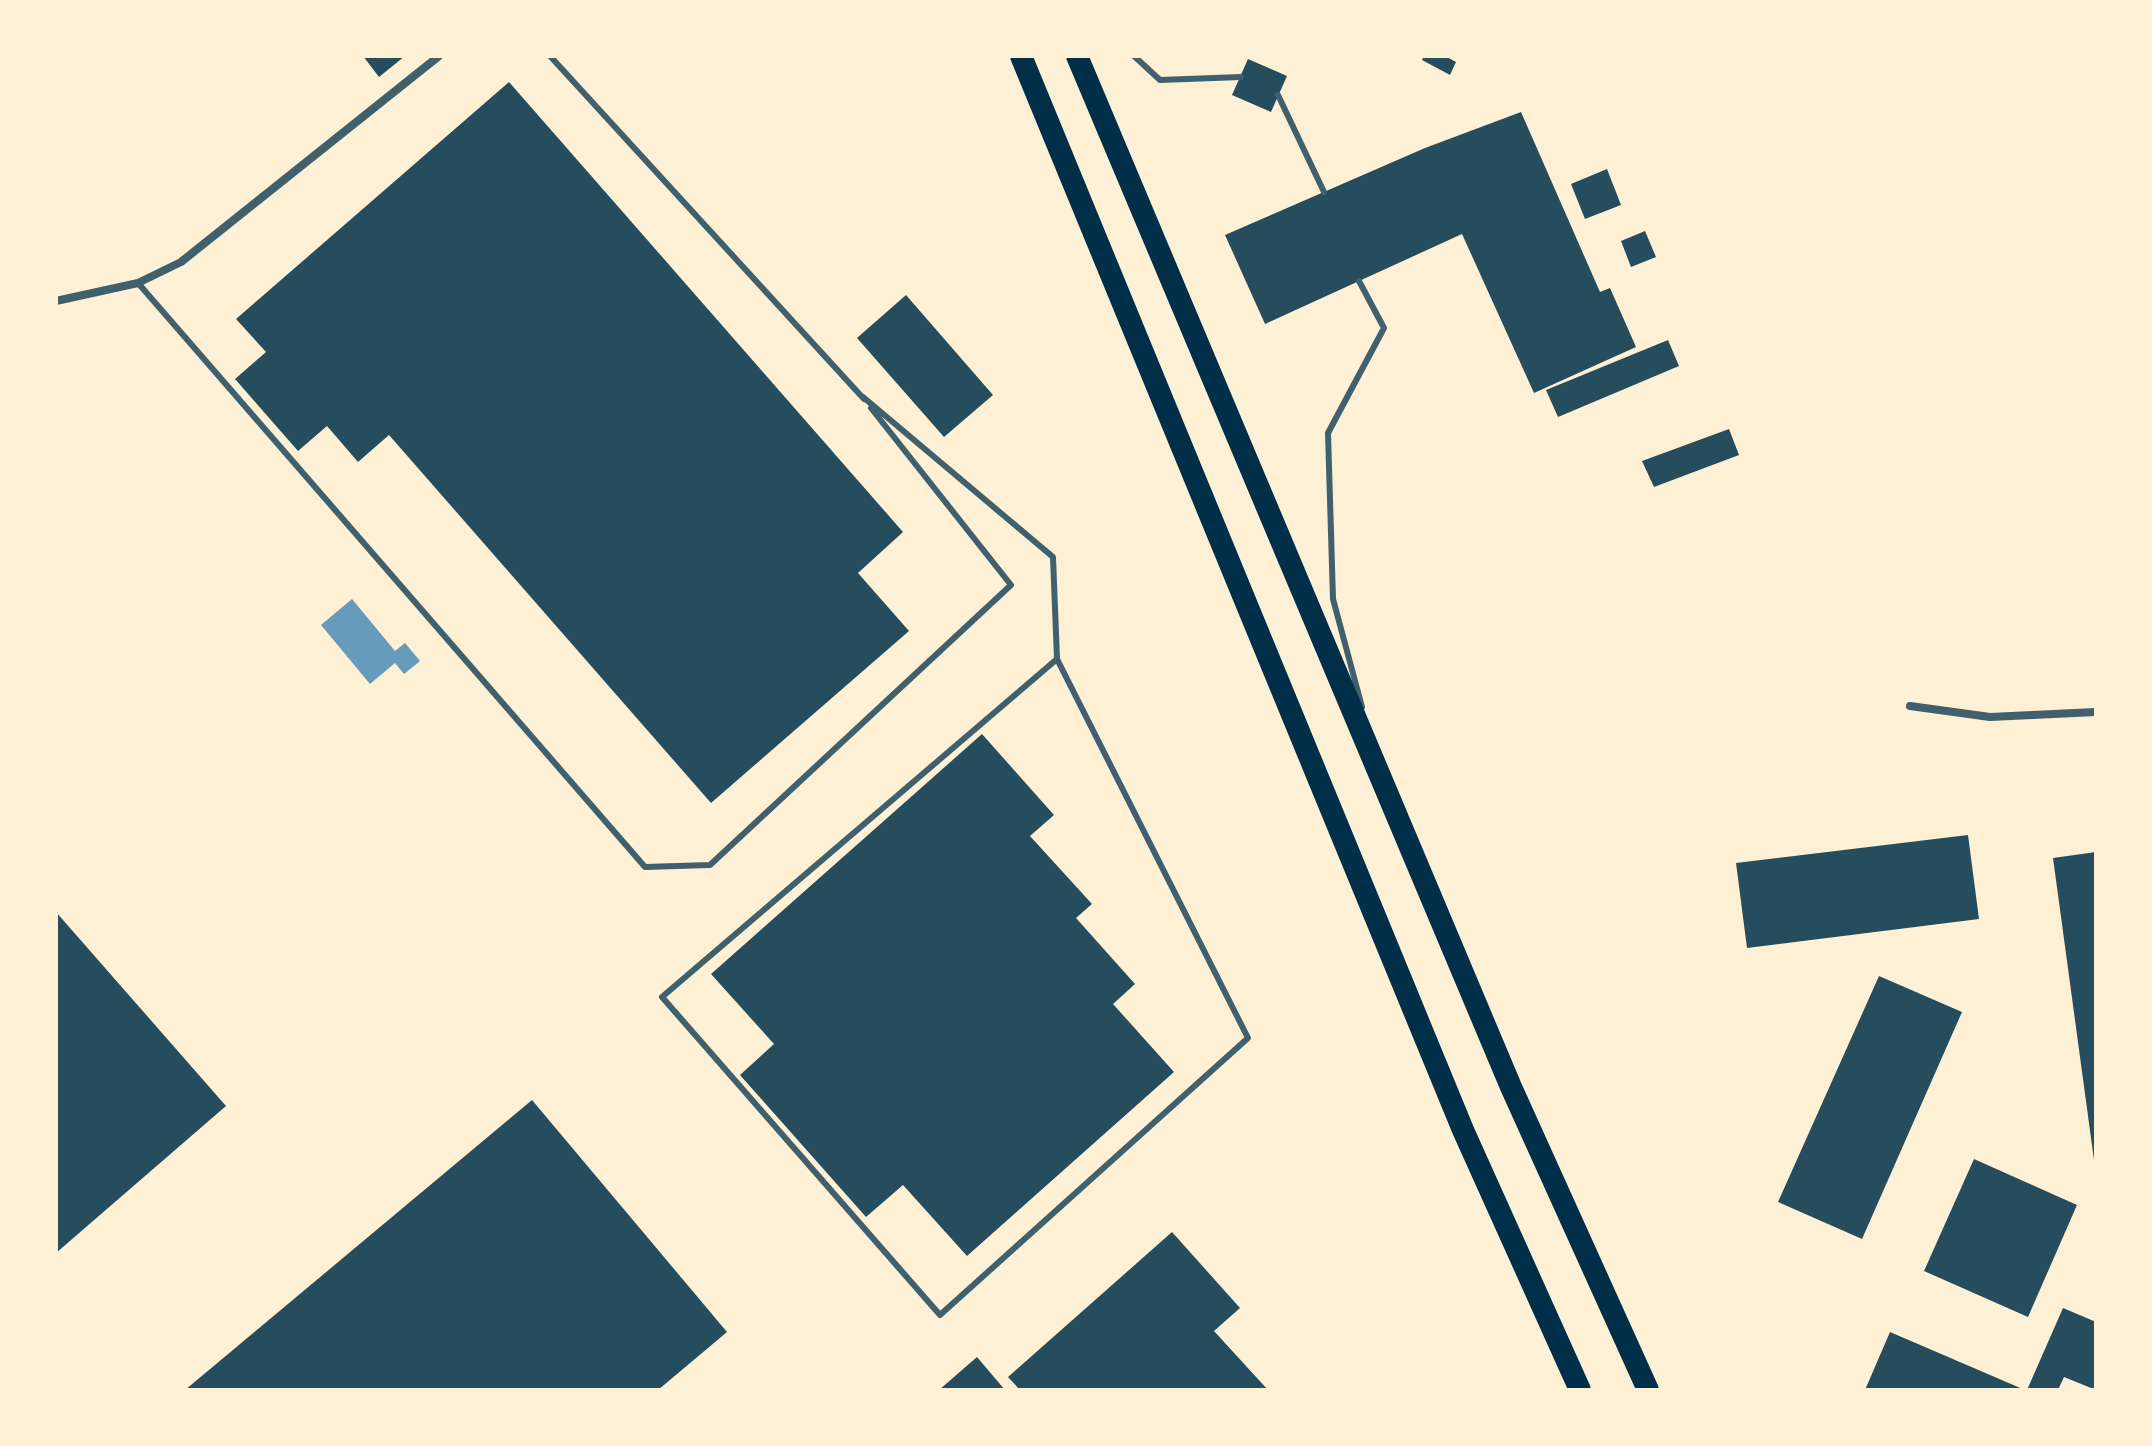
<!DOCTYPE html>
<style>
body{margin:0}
#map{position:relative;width:2152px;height:1446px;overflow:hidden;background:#fdf0d5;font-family:"Varela Round",sans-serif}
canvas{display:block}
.frame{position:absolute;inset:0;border:58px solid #fdf0d5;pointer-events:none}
</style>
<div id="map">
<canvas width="2152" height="1446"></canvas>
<div class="frame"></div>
</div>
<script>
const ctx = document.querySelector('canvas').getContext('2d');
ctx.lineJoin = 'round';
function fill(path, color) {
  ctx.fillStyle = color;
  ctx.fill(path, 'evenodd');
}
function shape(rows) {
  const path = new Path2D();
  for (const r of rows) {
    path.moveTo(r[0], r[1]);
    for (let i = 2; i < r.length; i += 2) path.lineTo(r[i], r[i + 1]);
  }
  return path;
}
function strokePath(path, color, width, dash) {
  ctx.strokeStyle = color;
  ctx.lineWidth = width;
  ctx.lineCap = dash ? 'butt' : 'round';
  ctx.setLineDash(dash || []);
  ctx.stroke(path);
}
fill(shape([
 [352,599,395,651,405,643,420,661,404,674,395,663,370,684,321,625]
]), '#669bbc');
fill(shape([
 [363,56,405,56,379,77],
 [1424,56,1445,56,1456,62,1450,75,1422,60],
 [1248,59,1287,76,1271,112,1232,95],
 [509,82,903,532,858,573,909,631,711,803,389,435,358,462,327,426,298,451,235,379,266,352,236,319],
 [1521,112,1600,292,1610,288,1636,347,1534,393,1462,234,1265,324,1225,235,1425,148],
 [1607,169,1621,205,1585,219,1571,184],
 [1645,231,1656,257,1631,267,1621,241],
 [906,295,993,395,944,437,857,338],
 [1668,340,1679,366,1558,417,1546,390],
 [1729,429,1739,455,1654,487,1642,461],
 [982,734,1054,815,1030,836,1092,904,1076,918,1135,984,1113,1004,1174,1072,967,1256,903,1185,866,1217,740,1075,774,1044,711,974],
 [1968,835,1979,919,1747,948,1736,863],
 [2096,852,2096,1160,2094,1160,2053,858],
 [56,912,226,1106,56,1253],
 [1879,976,1962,1012,1862,1239,1778,1202],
 [532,1100,727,1332,658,1390,185,1390],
 [1974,1159,2077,1205,2028,1317,1924,1271],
 [1172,1232,1240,1308,1214,1331,1268,1390,1020,1390,1008,1377],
 [2063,1308,2096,1322,2096,1390,2064,1377,2058,1390,2027,1390],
 [1890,1332,2025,1390,1865,1390],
 [977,1357,1005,1390,939,1390]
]), '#264d5e');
strokePath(shape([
 [550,56,864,399],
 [1134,56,1160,80,1241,77],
 [1278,95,1324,192],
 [1359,281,1384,328,1328,433,1333,599,1362,707],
 [138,283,645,867,710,865,1011,585,871,408],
 [863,397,1053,557,1057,659,662,997,940,1315,1248,1038,1057,659]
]), '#3f606c', 6);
strokePath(shape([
 [56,301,138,283,181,262,439,56],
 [1910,706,1990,717,2096,712]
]), '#3f606c', 8);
strokePath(shape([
 [1021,56,1463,1130,1580,1390],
 [1077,56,1511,1087,1648,1390]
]), '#003049', 22);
</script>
